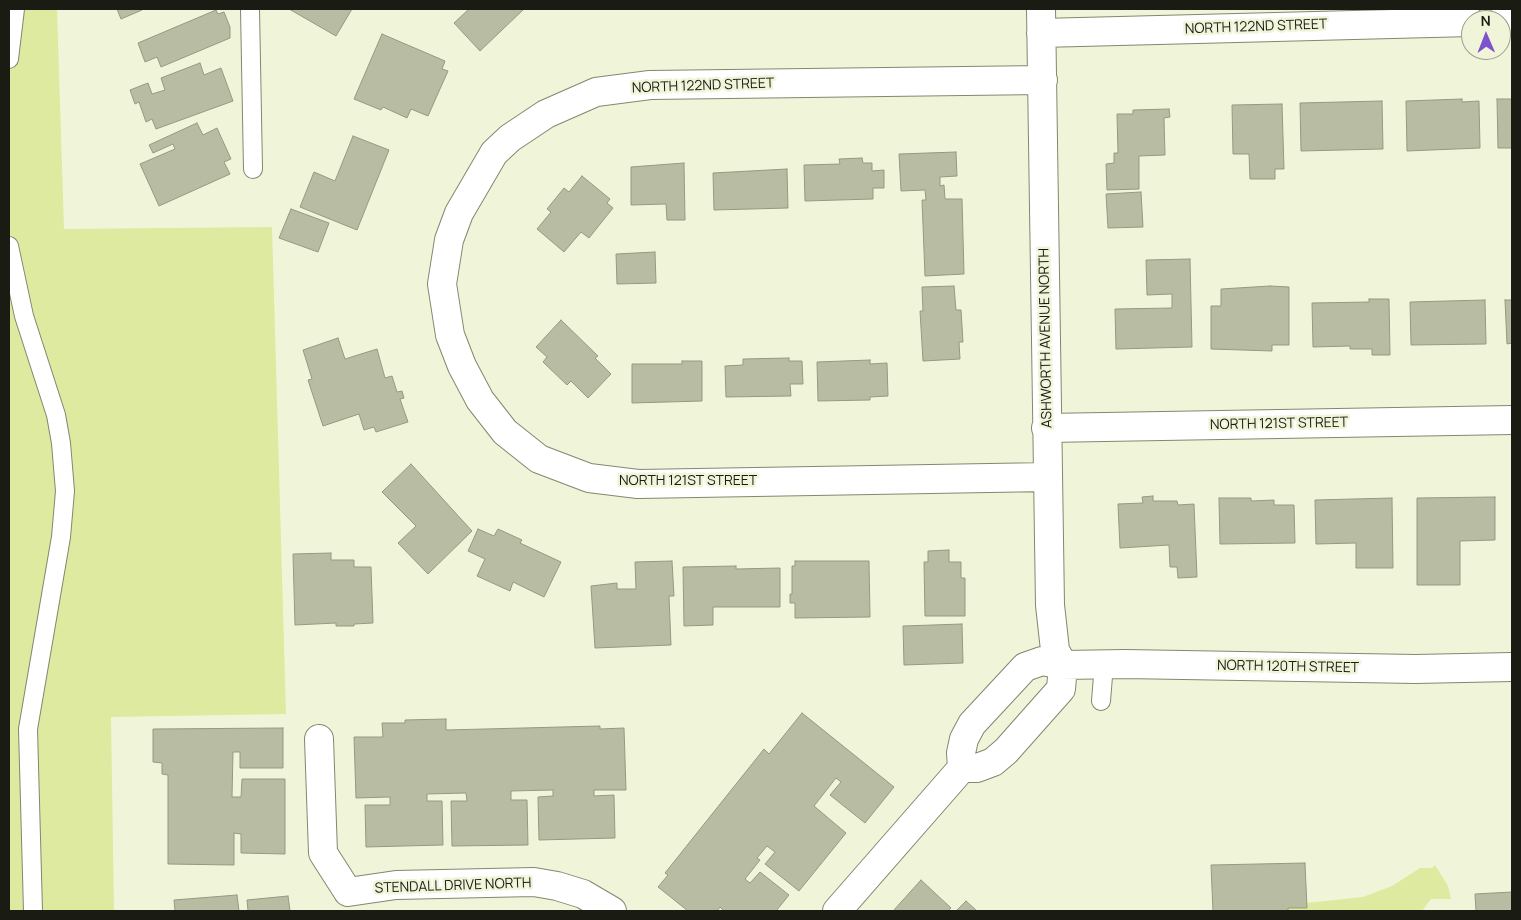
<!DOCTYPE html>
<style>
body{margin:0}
#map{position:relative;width:1521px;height:920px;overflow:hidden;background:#f0f5da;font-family:Manrope,sans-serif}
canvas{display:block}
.frame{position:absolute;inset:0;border:10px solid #1a1b12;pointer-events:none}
.north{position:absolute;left:1461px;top:10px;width:50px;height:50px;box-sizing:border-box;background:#f0f5da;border:1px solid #9a9e8a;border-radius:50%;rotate:359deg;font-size:14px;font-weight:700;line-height:20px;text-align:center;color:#1a1b12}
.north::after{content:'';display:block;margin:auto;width:18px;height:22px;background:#7c53cc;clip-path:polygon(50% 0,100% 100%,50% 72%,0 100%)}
</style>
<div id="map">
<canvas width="1521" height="920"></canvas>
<div class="frame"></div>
<div class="north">N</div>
</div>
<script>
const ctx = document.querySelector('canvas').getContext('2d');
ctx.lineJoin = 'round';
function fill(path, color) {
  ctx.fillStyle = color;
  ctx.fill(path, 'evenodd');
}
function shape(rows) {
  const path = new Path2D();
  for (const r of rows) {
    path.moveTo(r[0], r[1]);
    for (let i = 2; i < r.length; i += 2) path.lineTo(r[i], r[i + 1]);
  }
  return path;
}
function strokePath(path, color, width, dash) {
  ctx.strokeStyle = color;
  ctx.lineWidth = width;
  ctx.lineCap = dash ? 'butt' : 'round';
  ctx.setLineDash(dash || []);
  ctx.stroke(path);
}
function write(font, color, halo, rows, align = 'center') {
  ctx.font = font + ' Manrope,sans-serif';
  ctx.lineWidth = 5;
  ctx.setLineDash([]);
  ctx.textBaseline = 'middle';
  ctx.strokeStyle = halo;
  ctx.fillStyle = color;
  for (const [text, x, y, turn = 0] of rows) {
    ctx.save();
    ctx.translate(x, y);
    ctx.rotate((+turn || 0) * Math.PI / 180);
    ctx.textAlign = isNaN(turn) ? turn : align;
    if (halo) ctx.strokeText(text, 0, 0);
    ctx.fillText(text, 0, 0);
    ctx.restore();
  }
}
fill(shape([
 [9,9,57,9,64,229,272,227,286,714,111,717,114,911,9,911],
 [1435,865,1448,886,1451,899,1431,899,1422,911,1288,911,1288,907,1307,903,1363,897,1392,886,1420,868,1432,868]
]), '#deea9f');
const building = shape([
 [117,9,142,9,142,10,121,19,117,9],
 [289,9,352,9,336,36,289,9],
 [469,9,524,9,480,51,454,23,469,9],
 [216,10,218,14,224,12,230,27,230,38,161,67,157,57,145,62,138,43,216,10],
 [382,34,445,61,442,69,448,71,428,116,411,109,407,118,383,107,381,110,354,99,382,34],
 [200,63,204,75,221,68,233,101,156,129,152,119,146,122,139,102,135,104,130,90,148,83,152,94,165,90,161,78,200,63],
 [1462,99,1462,102,1479,101,1480,148,1407,151,1406,101,1462,99],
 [1497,99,1512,99,1512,148,1498,148,1497,99],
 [1382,101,1383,149,1301,151,1300,103,1382,101],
 [1282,104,1284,169,1275,169,1275,179,1250,179,1249,154,1233,154,1232,105,1282,104],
 [1169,109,1170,117,1164,118,1165,155,1139,156,1139,189,1107,190,1106,164,1114,163,1114,153,1118,153,1117,114,1133,114,1133,110,1169,109],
 [197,123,203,135,217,128,231,159,224,162,230,174,159,206,140,164,175,149,173,144,153,153,149,145,197,123],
 [353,136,389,150,357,230,300,207,314,172,335,181,353,136],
 [956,152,957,176,940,177,940,186,944,185,945,199,962,199,964,274,925,276,922,200,926,200,925,190,901,191,899,154,956,152],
 [862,158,863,163,872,163,872,171,884,170,884,188,873,188,873,199,805,201,804,165,840,164,839,159,862,158],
 [684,163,685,220,667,220,666,204,631,205,631,167,684,163],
 [787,169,788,208,714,210,713,173,787,169],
 [582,176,610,199,607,203,613,208,589,238,581,232,564,252,537,229,551,212,547,209,564,188,569,192,582,176],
 [1141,192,1143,227,1108,228,1106,194,1141,192],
 [291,209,329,223,318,252,279,238,291,209],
 [655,252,656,283,617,284,616,254,655,252],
 [1190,259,1192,347,1116,349,1115,309,1172,308,1172,294,1147,295,1146,260,1190,259],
 [954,286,956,310,961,310,963,342,959,342,960,359,923,361,920,311,923,311,922,287,954,286],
 [1270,286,1289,287,1289,345,1272,345,1272,351,1211,349,1211,306,1221,306,1221,289,1270,286],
 [1369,299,1389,299,1390,355,1372,355,1372,349,1350,349,1350,346,1313,347,1312,303,1369,302,1369,299],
 [1485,300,1486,344,1411,345,1410,302,1485,300],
 [1505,300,1512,300,1512,343,1507,344,1505,300],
 [561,320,598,356,595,358,611,374,588,398,571,381,567,385,543,362,547,357,536,347,561,320],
 [338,338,345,359,377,349,385,378,392,376,397,392,402,391,404,398,400,399,408,422,376,432,374,427,364,430,359,414,323,426,308,380,312,379,303,350,338,338],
 [789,358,789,361,802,361,803,384,790,384,791,396,726,397,725,366,743,365,743,359,789,358],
 [870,360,870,364,887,363,888,396,870,397,870,400,818,401,817,362,870,360],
 [682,361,702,361,702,401,632,403,632,364,682,364,682,361],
 [411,464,472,531,428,574,398,543,416,526,382,492,411,464],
 [1153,496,1153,501,1177,501,1178,505,1194,504,1197,577,1178,578,1177,567,1170,567,1169,545,1120,548,1118,504,1143,503,1142,497,1153,496],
 [1495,497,1495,540,1460,541,1460,585,1417,585,1417,498,1495,497],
 [1219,498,1251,498,1251,501,1274,500,1274,505,1294,505,1295,543,1220,544,1219,498],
 [1392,498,1393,568,1356,568,1356,543,1316,544,1315,500,1392,498],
 [478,529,494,536,498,529,522,540,520,543,561,562,544,597,513,582,510,591,477,576,485,559,468,551,478,529],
 [949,550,949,562,961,562,961,578,965,578,965,616,925,616,924,562,928,562,928,551,949,550],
 [331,553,331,560,354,560,354,567,371,567,373,623,354,624,354,626,336,626,336,623,295,625,293,554,331,553],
 [672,561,674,596,669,596,671,645,595,648,591,586,617,583,617,589,636,589,635,562,672,561],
 [795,561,869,561,870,617,795,618,795,603,790,603,790,594,792,594,792,566,795,566,795,561],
 [736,566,736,569,780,568,780,607,713,607,713,625,684,626,683,567,736,566],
 [962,624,963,663,904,665,903,626,962,624],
 [802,713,894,787,865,823,830,795,841,782,836,778,814,806,846,833,799,891,765,864,775,852,767,846,757,858,760,860,745,879,750,883,760,872,789,895,776,911,724,911,720,907,717,911,688,911,658,887,668,875,665,873,764,749,769,754,802,713],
 [446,719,446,730,600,726,600,729,624,728,626,790,594,790,594,796,614,795,615,838,539,840,538,797,553,796,553,790,511,791,511,800,527,800,528,845,452,846,451,801,467,801,466,793,427,794,427,801,442,801,443,845,366,847,365,805,390,805,390,797,356,798,354,737,383,737,382,723,405,723,405,720,446,719],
 [283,728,283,768,240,768,240,752,233,752,232,797,241,797,242,779,285,779,285,854,241,853,241,834,234,833,234,865,168,864,168,775,162,774,162,763,153,762,153,729,283,728],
 [1305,863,1307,908,1288,908,1288,911,1213,911,1211,865,1305,863],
 [921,880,951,908,948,911,893,911,921,880],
 [1512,892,1512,911,1476,911,1475,894,1512,892],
 [237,895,239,911,175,911,174,900,237,895],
 [288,896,290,911,248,911,247,900,288,896],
 [966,901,977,911,956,911,966,901]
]);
fill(building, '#b8bca3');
strokePath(building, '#959980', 1);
const lane = shape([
 [250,9,253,169],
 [9,59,15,9],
 [9,246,24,316,56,415,61,443,65,491,61,537,28,729,33,911],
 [1101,701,1104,664]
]);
const street = shape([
 [1041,9,1050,605,1055,650,1063,665],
 [1501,21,1512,21],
 [1041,33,1471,22],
 [1043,80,650,85,596,92,546,114,510,138,494,153,459,213,449,240,442,284,450,335,462,366,480,400,505,432,539,459,589,478,638,484,1048,477],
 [1046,428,1512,420],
 [319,739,323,853,348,892],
 [962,768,977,768,993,762,1006,751,1061,689,1063,665],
 [348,892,396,885,534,882,557,886,583,894,612,911],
 [837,911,962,768,961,753,964,739,972,724,1025,667,1042,661,1063,665,1125,664,1415,669,1512,667]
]);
strokePath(lane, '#83876f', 20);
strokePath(street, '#83876f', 30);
strokePath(lane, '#fff', 18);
strokePath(street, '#fff', 28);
write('14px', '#1a1b12', '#f0f5da', [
 ["NORTH 122ND STREET",1256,27,-2],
 ["NORTH 122ND STREET",703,86,-2],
 ["ASHWORTH AVENUE NORTH",1046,338,-91],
 ["NORTH 121ST STREET",1279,424,-1],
 ["NORTH 121ST STREET",688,481],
 ["NORTH 120TH STREET",1288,667,1],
 ["STENDALL DRIVE NORTH",453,886,-2]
]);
</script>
